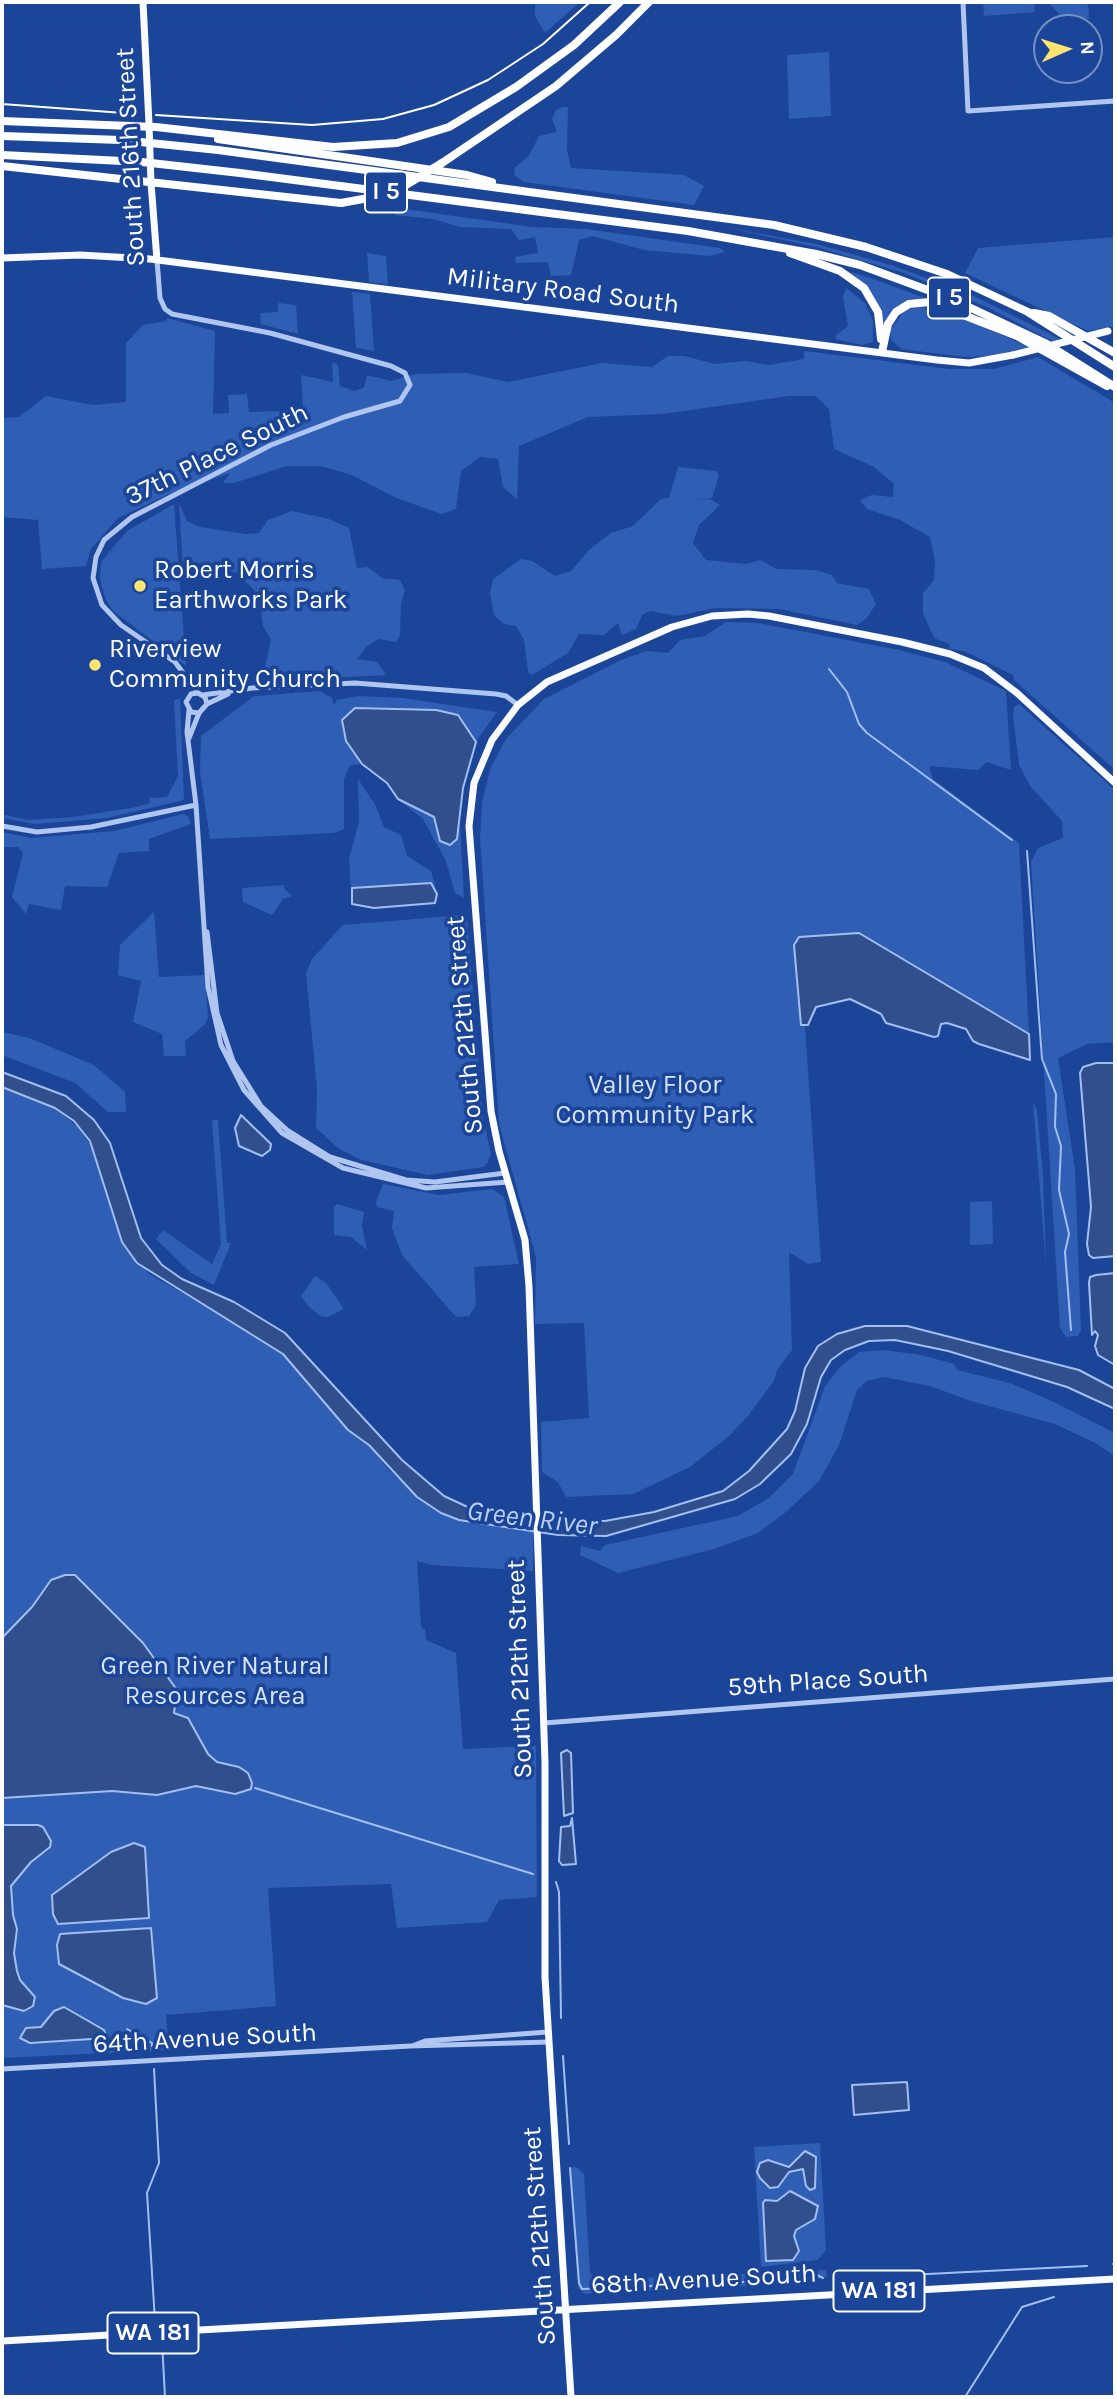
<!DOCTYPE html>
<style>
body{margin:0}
#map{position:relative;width:1117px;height:2399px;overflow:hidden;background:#1b4598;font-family:Karla,sans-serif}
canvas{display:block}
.frame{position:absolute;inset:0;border:4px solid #fff;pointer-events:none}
.north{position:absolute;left:1033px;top:14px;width:70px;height:70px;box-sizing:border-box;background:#1b4598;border:2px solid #768fc1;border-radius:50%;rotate:87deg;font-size:19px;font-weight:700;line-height:28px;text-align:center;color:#fff}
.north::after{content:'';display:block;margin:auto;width:24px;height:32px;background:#ffe46f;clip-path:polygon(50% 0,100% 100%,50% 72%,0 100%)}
</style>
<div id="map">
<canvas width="1117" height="2399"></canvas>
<div class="frame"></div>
<div class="north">N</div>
</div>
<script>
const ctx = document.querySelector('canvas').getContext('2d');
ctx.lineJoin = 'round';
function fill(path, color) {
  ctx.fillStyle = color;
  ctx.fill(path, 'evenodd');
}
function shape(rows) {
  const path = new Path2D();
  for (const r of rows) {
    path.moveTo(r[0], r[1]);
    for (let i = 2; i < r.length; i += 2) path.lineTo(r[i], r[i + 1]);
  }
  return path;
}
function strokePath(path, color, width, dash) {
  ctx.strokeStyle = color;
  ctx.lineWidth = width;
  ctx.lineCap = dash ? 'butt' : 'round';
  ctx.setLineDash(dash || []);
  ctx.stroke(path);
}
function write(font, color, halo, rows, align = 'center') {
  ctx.font = font + ' Karla,sans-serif';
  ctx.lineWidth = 7;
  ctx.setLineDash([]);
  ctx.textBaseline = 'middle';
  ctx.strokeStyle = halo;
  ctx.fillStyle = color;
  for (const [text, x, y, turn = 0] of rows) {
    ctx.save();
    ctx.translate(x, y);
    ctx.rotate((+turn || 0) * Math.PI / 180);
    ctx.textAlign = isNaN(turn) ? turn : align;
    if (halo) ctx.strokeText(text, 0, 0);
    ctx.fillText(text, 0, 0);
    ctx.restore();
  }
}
fill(shape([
 [535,2,580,2,545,33,535,16],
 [983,2,1034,2,1035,12,984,16],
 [1048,2,1088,2,1089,19,1061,16],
 [829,52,831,116,789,119,787,55],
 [563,107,568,107,567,150,571,168,684,175,704,186,694,205,524,182,514,175,515,167,528,157,539,136,557,132,552,119,556,110],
 [398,208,532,227,586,229,720,248,725,252,710,256,644,250,593,236,579,240,571,275,551,276,548,262,516,263,515,257,538,253,535,237,519,240,511,229,460,227,433,219,395,215,394,210],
 [719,226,816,244,894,266,976,297,1062,340,1054,342,989,308,904,273,816,247],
 [1115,237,1115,326,1088,331,965,273,978,248],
 [367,253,386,256,388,284,369,282],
 [847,271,868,277,930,300,905,302,892,310,883,326,859,280],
 [846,288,865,303,873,321,873,342,862,345,835,339,836,335,848,326,843,297],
 [352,292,370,294,374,351,356,348],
 [278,303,296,305,298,334,261,324,260,313,278,312],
 [919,307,949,312,1029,347,991,356,965,357,901,349,891,340,890,330,905,310],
 [167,318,215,331,213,414,229,413,228,395,247,394,249,412,286,411,303,406,301,375,333,382,332,362,338,365,340,386,354,391,364,388,367,375,391,381,416,374,466,373,508,382,602,363,652,367,668,356,684,356,715,364,746,361,768,365,804,359,804,351,949,369,994,369,1038,357,1115,403,1115,770,1014,680,1013,675,964,651,950,649,949,644,934,638,923,613,923,593,934,580,935,560,930,537,900,520,867,509,860,500,872,495,893,497,894,484,874,467,834,449,829,409,816,396,789,396,663,414,588,417,519,446,517,499,503,487,498,459,480,457,461,471,456,509,441,514,394,497,352,475,320,466,287,466,234,483,223,483,230,473,167,495,118,518,91,549,86,566,42,569,38,520,2,517,2,418,19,417,46,396,93,405,126,402,126,343,143,325,167,321],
 [678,467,716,471,719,475,712,498,693,500,710,499,720,505,699,525,693,543,706,560,746,564,760,560,777,569,816,570,832,575,837,583,869,589,876,604,866,619,857,625,779,609,715,608,677,616,650,611,642,615,636,629,622,635,618,623,604,635,579,634,568,653,532,675,528,672,524,640,516,626,504,624,494,615,490,593,493,579,521,559,532,561,555,576,571,571,589,550,611,533,633,526,661,499,669,498],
 [179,503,187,521,200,527,246,534,259,533,268,520,292,511,329,519,349,528,357,568,368,567,382,578,400,580,405,590,401,604,400,635,396,642,379,639,367,646,357,659,377,662,386,675,279,681,267,677,265,667,271,640,263,626,260,603,254,590,237,573,214,566,192,562,183,569],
 [174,504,186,666,113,611,105,598,100,579,101,562,127,531],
 [726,622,758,623,899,650,945,662,1006,691,1011,770,987,762,978,770,929,766,933,779,1019,843,1029,1034,859,934,799,938,821,1262,808,1264,789,1252,792,1350,777,1370,774,1381,747,1417,729,1436,690,1467,633,1494,566,1497,558,1482,542,1472,541,1422,589,1418,584,1323,535,1324,536,1257,499,1124,480,838,482,802,491,767,506,739,544,699,621,660,646,651,668,653,680,640,705,636],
 [320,691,332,698,334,705,337,700,357,696,402,698,497,712,476,742,457,715,355,709,346,741,362,764,350,765,344,779,344,829,334,833,210,839,200,772,201,736,254,696],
 [180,699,184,800,107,818,35,824,2,818,2,814,27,820,73,817,131,808,150,803,149,798,167,797,178,776,174,700],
 [1019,704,1115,790,1115,1042,1087,1044,1058,1058,1075,1169,1081,1330,1078,1336,1066,1337,1060,1328,1031,862,1038,848,1063,838,1062,821,1031,787,1019,765,1013,715,1014,707],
 [358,779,376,806,384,827,401,835,407,856,431,871,436,888,430,883,351,890,349,859,359,821],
 [398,799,434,817,438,828,457,839,460,826,464,898,455,893,446,861,423,819],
 [183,814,188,816,191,824,149,839,149,851,119,853,107,887,65,886,61,910,29,904,26,914,12,897,23,853,18,847,2,847,2,832,31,838,114,831],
 [284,885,285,890,292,896,283,899,272,915,243,902,242,888],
 [154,912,159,977,205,975,208,1017,205,1024,185,1041,186,1056,164,1056,162,1034,133,1022,141,981,118,975,120,945],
 [462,915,467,918,483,1117,491,1154,488,1162,484,1167,428,1175,361,1160,338,1148,316,1128,317,1089,306,973,312,959,343,925],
 [2,1032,29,1038,94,1065,125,1092,126,1112,108,1112,75,1083,2,1055],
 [2,1087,55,1108,82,1131,96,1153,117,1228,149,1274,238,1324,283,1354,348,1430,369,1445,389,1470,425,1503,459,1520,533,1531,533,1571,432,1565,417,1561,421,1627,425,1630,426,1640,456,1653,463,1749,536,1746,537,1897,499,1900,487,1922,397,1928,391,1884,268,1888,276,2006,166,2015,169,2050,2,2058],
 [1033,1102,1037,1110,1043,1176,1046,1266],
 [212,1120,218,1120,227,1243,231,1243,214,1285,191,1273,156,1239,163,1230,212,1264,221,1244],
 [383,1184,439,1195,492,1189,504,1197,519,1264,474,1267,476,1305,469,1316,456,1317,402,1255,392,1228,394,1211,377,1207,376,1202],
 [992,1201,993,1244,970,1245,970,1202],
 [337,1204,364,1212,362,1226,367,1250,351,1237,334,1235,334,1207],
 [315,1276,326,1283,344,1309,328,1317,320,1316,308,1306,301,1296],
 [884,1350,921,1355,954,1364,957,1370,1010,1383,1052,1401,1115,1433,1115,1456,1095,1443,1055,1424,971,1401,930,1386,884,1377,867,1381,857,1390,839,1445,819,1481,786,1512,758,1533,714,1549,618,1573,580,1555,581,1546,600,1551,605,1545,738,1516,769,1498,793,1474,825,1386,841,1366,859,1352],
 [820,2143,826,2250,818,2260,761,2267,754,2147],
 [575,2166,584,2174,590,2273,598,2280,826,2270,827,2277,791,2284,585,2294,578,2288,570,2168]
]), '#2f5eb5');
const water = shape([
 [355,708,436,710,458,715,476,742,463,788,457,839,450,845,440,841,434,817,398,799,387,783,362,764,346,741,342,720,355,708],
 [431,883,437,894,435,903,374,908,352,904,352,888,431,883],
 [859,933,1029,1034,1030,1060,979,1044,973,1041,966,1029,947,1023,941,1024,938,1036,934,1037,886,1023,881,1014,850,999,816,1007,808,1025,801,1025,794,945,799,937,859,933],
 [1096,1063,1115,1063,1115,1256,1093,1258,1089,1255,1087,1244,1091,1207,1080,1073,1083,1067,1096,1063],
 [2,1072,66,1096,94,1120,110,1143,141,1238,162,1265,182,1279,234,1302,285,1333,402,1460,444,1496,472,1509,558,1520,605,1521,654,1512,723,1491,749,1471,787,1429,795,1411,805,1368,818,1346,837,1334,865,1326,907,1326,1079,1370,1115,1389,1115,1409,1067,1387,948,1351,895,1340,869,1341,845,1350,831,1360,821,1377,807,1424,791,1454,760,1484,735,1499,606,1536,558,1535,459,1520,441,1513,417,1497,369,1445,348,1430,283,1354,137,1263,122,1242,90,1141,74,1121,55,1108,2,1087,2,1072],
 [241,1115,271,1144,270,1150,262,1156,239,1146,235,1128,241,1115],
 [1115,1273,1115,1365,1098,1355,1095,1346,1098,1335,1095,1331,1092,1335,1089,1283,1090,1277,1096,1275,1115,1273],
 [65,1575,75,1575,143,1643,177,1690,174,1713,188,1718,208,1754,217,1762,239,1767,248,1773,252,1783,251,1789,235,1794,196,1786,157,1795,112,1791,2,1798,2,1638,32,1607,51,1580,65,1575],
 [567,1750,571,1753,573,1813,564,1816,561,1753,567,1750],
 [572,1818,576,1864,562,1865,559,1861,561,1827,570,1826,572,1818],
 [2,1825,38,1825,43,1827,51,1841,50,1847,31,1862,11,1886,13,1915,17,1929,14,1953,17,1971,20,1980,35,1997,33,2006,24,2011,2,2005,2,1825],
 [134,1843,145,1847,149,1918,58,1924,53,1914,52,1895,111,1852,134,1843],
 [151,1928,157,1998,146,2004,123,1998,59,1964,57,1945,60,1934,151,1928],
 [64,2007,104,2030,107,2038,30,2043,20,2038,26,2028,41,2027,54,2011,64,2007],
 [907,2082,909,2110,854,2115,852,2085,907,2082],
 [805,2151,816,2157,815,2188,810,2190,806,2186,803,2169,789,2172,778,2187,770,2188,760,2178,757,2172,760,2163,768,2160,789,2167,805,2151],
 [790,2191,818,2206,815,2219,796,2230,794,2236,799,2251,793,2260,766,2261,763,2203,765,2200,777,2201,790,2191]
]);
fill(water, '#314f8d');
strokePath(water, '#a3bff2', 2);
strokePath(shape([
 [829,669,847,692,859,724,867,733,1012,840],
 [1027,851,1042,1059,1056,1094,1055,1127,1061,1146,1059,1190,1069,1234,1065,1252,1071,1330],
 [255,1788,533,1874],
 [556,1882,559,1892,561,2018],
 [127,2029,152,2043,152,2046],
 [563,2056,569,2144],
 [154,2069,159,2163,147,2193,155,2321],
 [570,2168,579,2283,582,2289,787,2280,817,2275,823,2278],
 [1113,2264,1115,2264],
 [848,2278,1087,2266],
 [162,2341,165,2397],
 [965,2397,1022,2307,1054,2297]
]), '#a3bff2', 2);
strokePath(shape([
 [963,2,968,111,1115,101],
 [157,260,160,298,165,309,172,314,270,333,391,366,405,373,410,385,400,401,344,417,271,445,132,517,104,540,96,557,93,578,102,605,121,625,175,662,198,693],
 [203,695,252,688,355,683,496,694,506,696,518,705],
 [207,704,205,697,198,693,191,694,186,702,191,712,199,713,207,704,228,694],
 [189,710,187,732,196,805,208,987,221,1045,244,1090,282,1133,343,1168,426,1188,508,1182],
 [189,738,199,713],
 [2,826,37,832,91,827,196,805],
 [207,932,217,1013,233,1061,261,1106,287,1130,330,1157,406,1180,435,1182,505,1173],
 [544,1723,1115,1679],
 [412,2046,425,2041,548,2032],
 [2,2069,410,2046,548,2042]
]), '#b0c6f0', 5);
strokePath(shape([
 [143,2,149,124],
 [151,183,157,260],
 [2,258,80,255,150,259,937,360,969,363,1013,355],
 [2,2341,1115,2279],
 [571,2397,545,1977,545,1763,529,1286,525,1240,499,1151,491,1111,469,826,474,783,492,740,518,705,547,682,672,627,712,616,748,614,769,616,902,642,950,654,984,668,1017,693,1115,783]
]), '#f9fbff', 7);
strokePath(shape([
 [2,121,156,127,333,147,397,143,449,127,516,87,574,45,620,2],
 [2,136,121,140,218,150,774,225,866,247,947,274,1028,312,1115,367],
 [218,139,467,175,492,182],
 [2,155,142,162,240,173,688,231,816,254,860,265,952,299,1045,343,1115,387],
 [442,163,556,86,616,35,649,2],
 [2,166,341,203],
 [790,253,840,271,864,288,878,312,881,339],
 [1034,313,1049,316,1115,353],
 [882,352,888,324,896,312,909,304,930,302,1017,336,1107,386]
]), '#fff', 8);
strokePath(shape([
 [2,104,137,114],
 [156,115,312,125,383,119,434,105,488,80,543,44,590,2]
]), '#fff', 2);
strokePath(shape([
 [149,124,151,183],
 [1013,355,1108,331]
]), '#f9fbff', 7);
strokePath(shape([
 [341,203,374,197,401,188,442,163]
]), '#fff', 8);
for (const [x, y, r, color] of [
 [140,586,7,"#ffe46f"],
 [95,665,7,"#ffe46f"]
]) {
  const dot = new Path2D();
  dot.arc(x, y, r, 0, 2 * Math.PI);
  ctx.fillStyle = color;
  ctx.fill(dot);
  strokePath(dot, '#1b4598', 2.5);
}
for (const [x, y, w] of [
 [386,192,42],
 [949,298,42],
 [879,2291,91],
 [153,2333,91]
]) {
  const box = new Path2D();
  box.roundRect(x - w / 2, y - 20.5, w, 41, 5);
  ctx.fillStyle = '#1b4598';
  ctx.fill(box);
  strokePath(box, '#fff', 2);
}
write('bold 24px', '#fff', null, [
 ["I 5",386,192],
 ["I 5",949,298],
 ["WA 181",879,2291],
 ["WA 181",153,2333]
]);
write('26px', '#fff', '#1b4598', [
 ["South 216th Street",131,157,-93],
 ["Military Road South",563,291,7],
 ["37th Place South",217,455,-26],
 ["South 212th Street",465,1025,-95],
 ["South 212th Street",520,1669,-92],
 ["59th Place South",828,1681,-4],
 ["64th Avenue South",205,2039,-3],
 ["South 212th Street",540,2236,-94],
 ["68th Avenue South",704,2280,-3]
]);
write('26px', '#fff', '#1b4598', [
 ["Robert Morris",154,571],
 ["Earthworks Park",154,601],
 ["Riverview",109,650],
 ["Community Church",109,680]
], 'left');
write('26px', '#d7e3fb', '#1b4598', [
 ["Valley Floor",655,1086],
 ["Community Park",655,1116],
 ["Green River Natural",215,1667],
 ["Resources Area",215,1697]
]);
write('italic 28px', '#bcd1f7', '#1b4598', [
 ["Green River",532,1519,7]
]);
</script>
